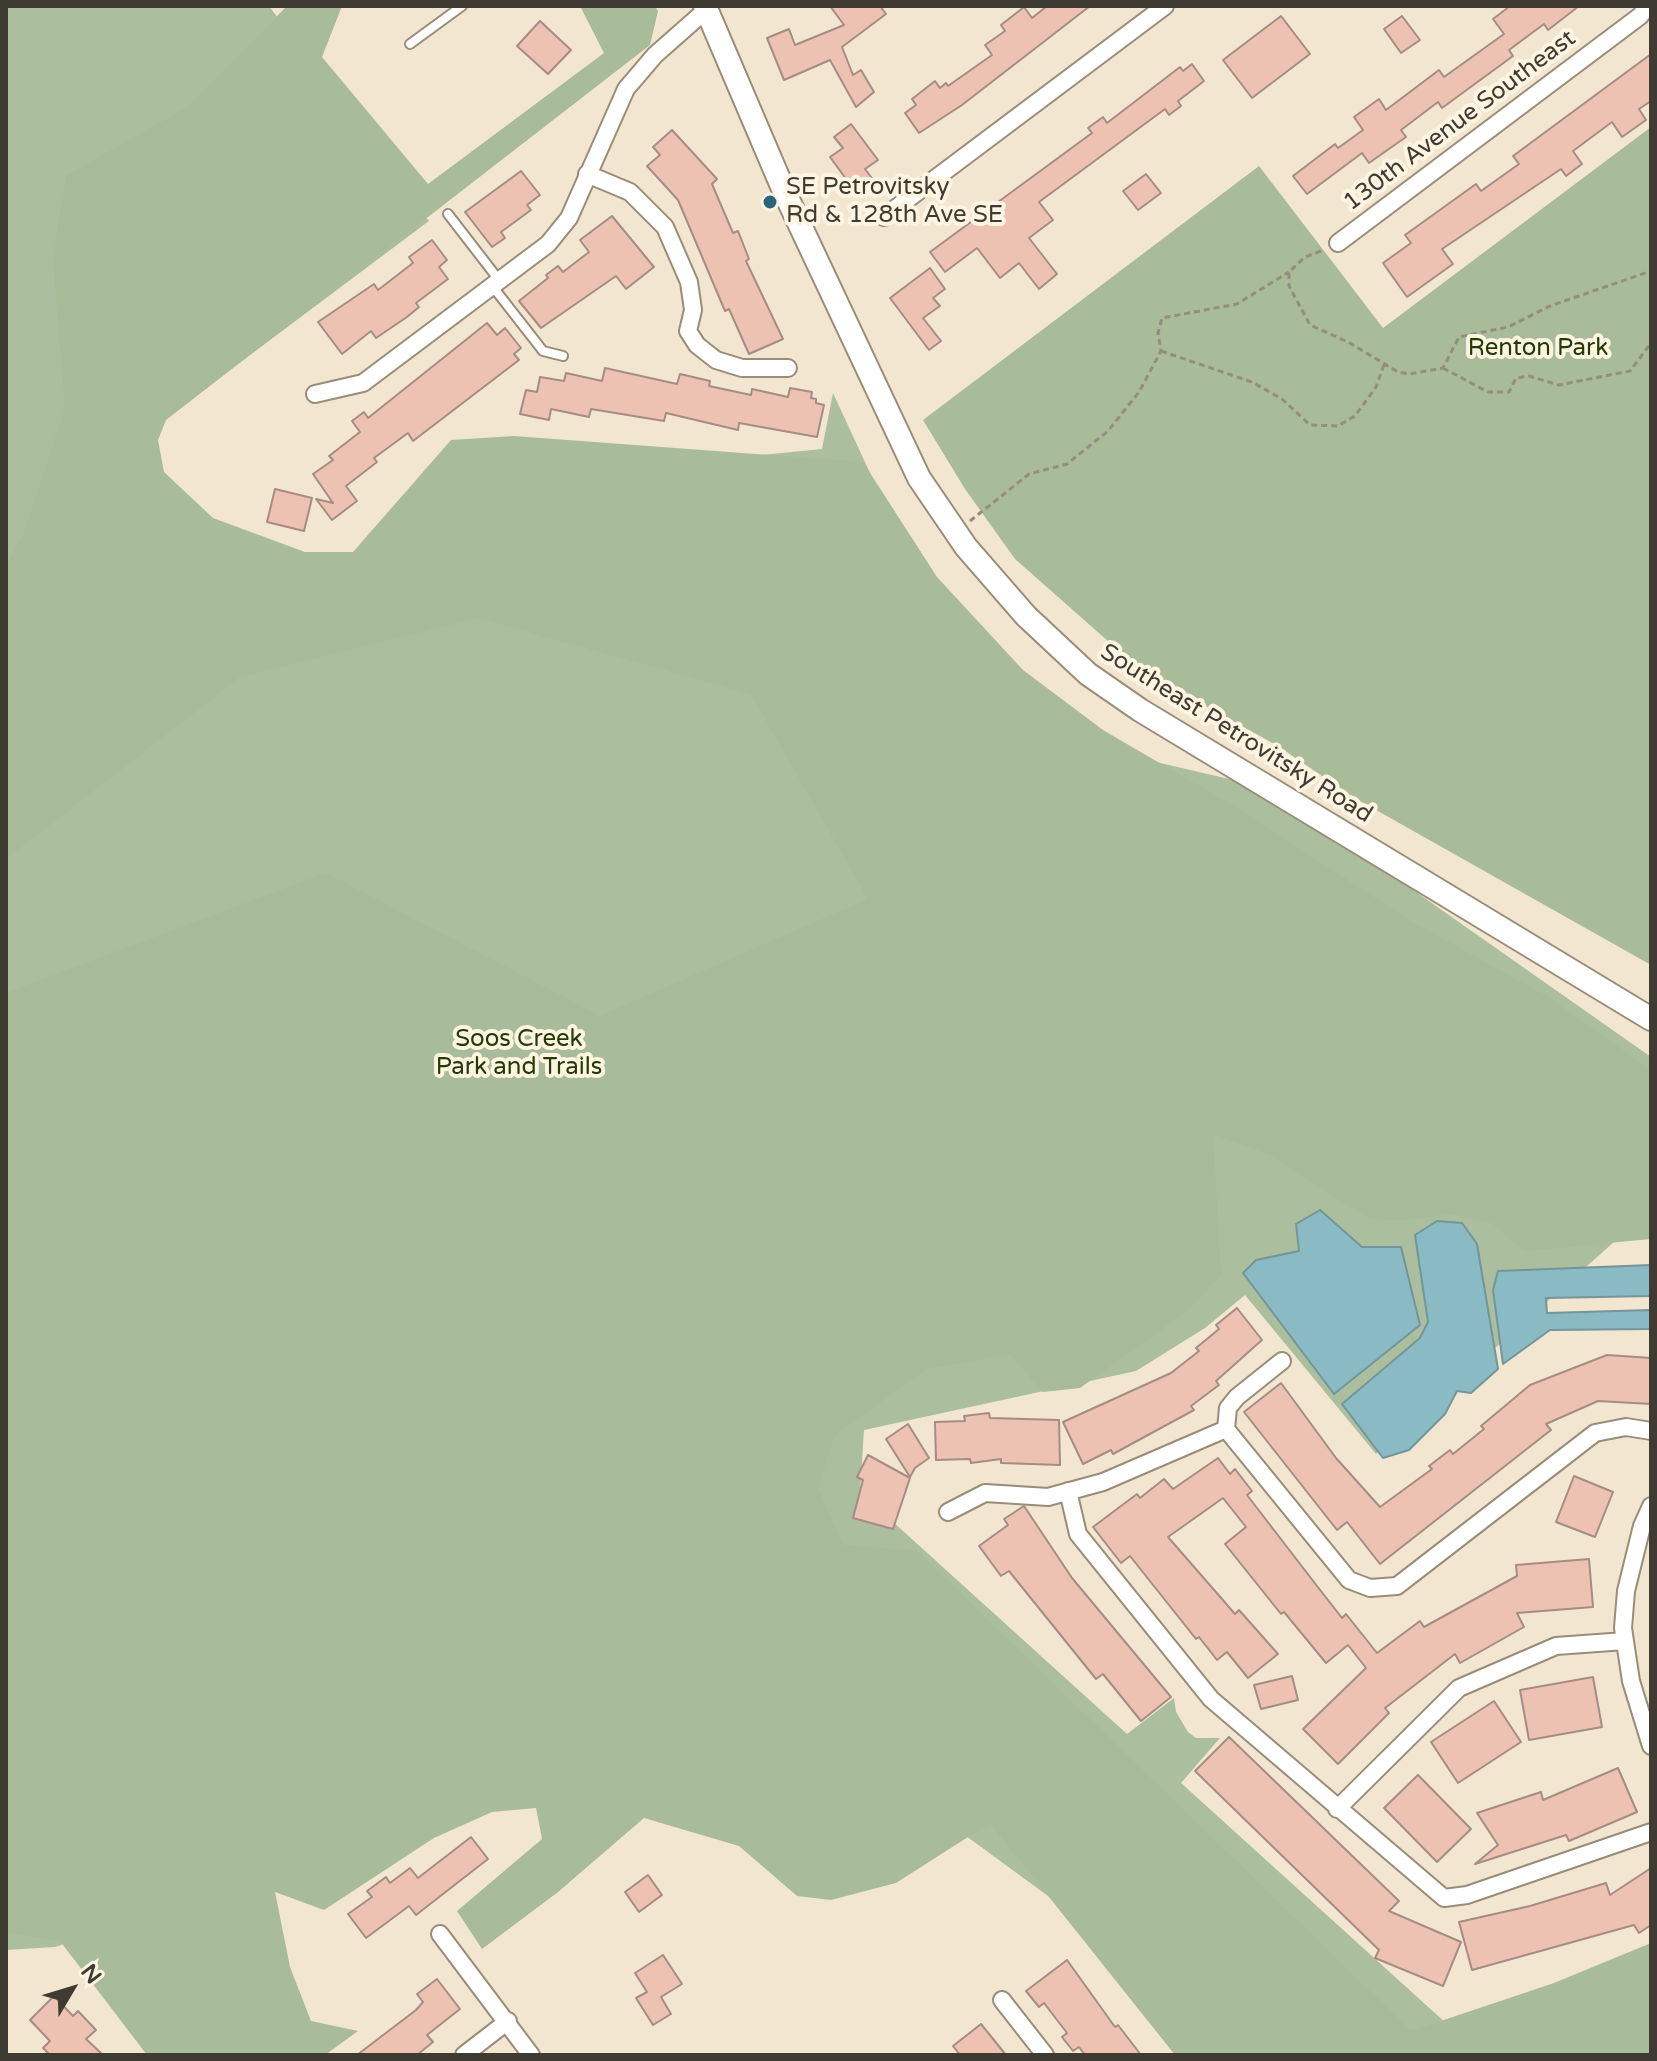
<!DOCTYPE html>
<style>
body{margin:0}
#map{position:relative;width:1657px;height:2061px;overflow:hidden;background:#f3e6d0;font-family:"Varela Round",sans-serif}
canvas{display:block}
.frame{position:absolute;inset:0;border:8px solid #403b32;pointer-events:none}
.north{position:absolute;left:32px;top:1949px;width:80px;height:80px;-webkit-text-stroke:6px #fef4e2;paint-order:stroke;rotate:52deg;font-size:22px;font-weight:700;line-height:32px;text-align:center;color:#403b32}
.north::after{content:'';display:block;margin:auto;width:28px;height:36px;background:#403b32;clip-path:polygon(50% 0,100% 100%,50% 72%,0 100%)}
</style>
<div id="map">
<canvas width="1657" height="2061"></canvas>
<div class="frame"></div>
<div class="north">N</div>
</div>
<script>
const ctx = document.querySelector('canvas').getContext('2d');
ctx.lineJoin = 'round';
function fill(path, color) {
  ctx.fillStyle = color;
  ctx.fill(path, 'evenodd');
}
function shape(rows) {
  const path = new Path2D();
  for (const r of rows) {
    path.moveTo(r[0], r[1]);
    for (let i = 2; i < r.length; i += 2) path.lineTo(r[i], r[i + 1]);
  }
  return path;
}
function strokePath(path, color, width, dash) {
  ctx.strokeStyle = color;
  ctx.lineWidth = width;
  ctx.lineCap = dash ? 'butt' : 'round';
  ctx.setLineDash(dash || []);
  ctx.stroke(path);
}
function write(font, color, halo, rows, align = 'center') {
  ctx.font = font + ' "Varela Round",sans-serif';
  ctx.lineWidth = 8;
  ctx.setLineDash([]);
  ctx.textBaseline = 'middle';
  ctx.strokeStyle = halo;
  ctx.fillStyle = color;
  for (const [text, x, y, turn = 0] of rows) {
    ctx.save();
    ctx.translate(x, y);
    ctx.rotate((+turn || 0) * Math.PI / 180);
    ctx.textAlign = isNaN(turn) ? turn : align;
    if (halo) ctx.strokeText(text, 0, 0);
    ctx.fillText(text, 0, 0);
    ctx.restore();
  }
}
fill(shape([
 [6,6,269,6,429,221,146,433,146,475,267,582,741,457,822,449,833,393,895,527,917,560,1029,687,1143,759,1268,788,1651,1057,1651,1209,1376,1454,1245,1295,1205,1328,1136,1371,864,1430,860,1492,1127,1734,1174,1698,1176,1712,1188,1732,1196,1738,1220,1738,1181,1783,1447,2024,1428,2055,1265,2055,790,1707,55,1947,6,1950]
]), '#abbe9d');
fill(shape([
 [287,6,342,6,322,57,428,184,604,53,580,6,655,6,658,11,650,45,166,420,158,440,164,472,213,518,305,552,353,552,451,440,514,436,863,462,937,577,1023,670,1103,730,1247,814,1410,921,1545,995,1651,1070,1651,1239,1524,1251,1492,1223,1452,1214,1403,1220,1370,1219,1268,1154,1213,1134,1221,1275,1186,1312,1080,1388,1043,1392,1010,1354,926,1369,835,1435,818,1488,843,1545,917,1551,1411,2031,1554,1983,1651,1943,1651,2055,1175,2055,990,1823,896,1883,831,1900,797,1896,739,1846,644,1818,558,1892,482,1949,457,1911,542,1839,536,1808,492,1812,434,1838,324,1910,275,1892,290,1967,311,2021,358,2031,325,2055,147,2055,60,1941,6,1932,6,993,326,873,600,1016,868,899,751,694,478,618,240,677,6,859,6,565,23,536,65,408,53,258,66,176,189,106],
 [1651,127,1651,965,1353,797,1278,746,1142,671,1015,559,965,489,923,420,1259,166,1383,328]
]), '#a8bc99');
const water = shape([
 [1320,1210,1362,1247,1401,1247,1420,1325,1334,1394,1243,1273,1256,1260,1299,1251,1296,1224,1320,1210],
 [1437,1221,1462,1223,1477,1244,1498,1369,1471,1393,1457,1391,1445,1414,1409,1450,1383,1458,1342,1404,1420,1338,1428,1322,1415,1235,1437,1221],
 [1651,1265,1651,1296,1546,1298,1547,1313,1651,1310,1651,1329,1550,1330,1503,1364,1493,1290,1498,1271,1651,1265]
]);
fill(water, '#8abbc5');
strokePath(water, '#749599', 2);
const building = shape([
 [830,6,880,6,886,14,842,47,853,75,861,70,874,92,856,107,830,60,784,80,767,38,789,29,795,45,844,25,830,6],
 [1047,6,1090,6,962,105,919,133,905,113,916,105,912,99,935,81,940,88,946,83,948,86,992,55,985,45,1005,31,1001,25,1024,7,1032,18,1047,6],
 [1510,6,1579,6,1548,30,1544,24,1509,50,1513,56,1442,108,1438,102,1401,130,1406,137,1369,163,1362,153,1307,194,1293,176,1335,144,1338,148,1363,130,1354,117,1379,99,1386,110,1439,70,1444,77,1504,34,1493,19,1510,6],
 [1281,16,1310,54,1252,98,1223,60,1281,16],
 [1402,16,1420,40,1401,53,1384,29,1402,16],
 [540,21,571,50,548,74,517,46,540,21],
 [1651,54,1651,101,1639,109,1646,120,1622,137,1612,122,1573,151,1582,164,1566,176,1561,169,1442,249,1453,264,1407,297,1383,263,1411,243,1405,235,1476,184,1481,191,1519,164,1513,156,1651,54],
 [1192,64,1204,81,1178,101,1181,106,1169,115,1165,109,1039,202,1053,220,1029,238,1057,274,1039,289,1019,263,1000,278,977,248,945,272,930,252,1092,133,1088,128,1103,117,1107,123,1180,67,1183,71,1192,64],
 [851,124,878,160,865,169,874,181,857,194,830,157,843,148,834,137,851,124],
 [672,130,717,179,712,184,733,233,738,231,749,259,746,261,783,339,749,354,729,309,725,311,678,200,647,166,660,155,653,147,672,130],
 [521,171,540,195,527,205,531,210,501,232,505,238,492,247,465,212,521,171],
 [1146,174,1161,193,1138,210,1123,191,1146,174],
 [612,216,654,267,626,289,616,276,541,328,519,301,548,278,546,275,558,266,563,272,589,252,580,240,612,216],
 [432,240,447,260,439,267,448,279,416,303,419,307,407,317,376,338,371,331,342,354,318,322,374,284,378,290,413,263,409,257,432,240],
 [930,268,945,289,933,298,940,306,923,318,941,341,929,350,890,298,930,268],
 [487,323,497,335,505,328,521,348,514,354,519,360,413,441,408,433,374,458,377,462,346,486,357,501,332,520,316,499,333,503,313,474,333,460,329,456,360,432,352,421,364,412,368,418,487,323],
 [605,368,677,384,680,374,710,381,709,386,751,395,752,389,788,397,790,388,812,392,811,398,816,399,816,403,824,405,817,437,739,423,738,430,666,413,664,421,591,409,589,417,551,409,549,420,520,414,526,390,537,392,540,377,564,381,566,373,602,381,605,368],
 [275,489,312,498,304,531,267,522,275,489],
 [1237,1308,1262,1340,1216,1381,1219,1385,1191,1406,1194,1410,1113,1454,1111,1450,1083,1464,1063,1422,1171,1373,1199,1351,1196,1348,1219,1329,1216,1325,1237,1308],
 [1607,1355,1651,1358,1651,1404,1598,1401,1546,1424,1551,1430,1380,1564,1347,1522,1337,1530,1244,1412,1281,1383,1336,1458,1380,1507,1432,1469,1429,1466,1450,1450,1453,1454,1484,1429,1481,1426,1530,1385,1607,1355],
 [989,1413,990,1418,1059,1420,1060,1465,1001,1463,1001,1459,971,1463,970,1459,936,1460,935,1422,965,1421,964,1416,989,1413],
 [908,1424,929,1458,915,1468,910,1477,886,1439,908,1424],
 [868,1455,910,1478,893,1529,853,1518,863,1480,857,1477,868,1455],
 [1218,1458,1230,1474,1235,1469,1252,1491,1247,1495,1317,1586,1342,1618,1346,1614,1377,1653,1420,1621,1424,1627,1517,1576,1516,1565,1589,1559,1593,1607,1517,1613,1524,1627,1460,1663,1455,1654,1385,1708,1389,1713,1338,1764,1303,1729,1366,1668,1348,1645,1326,1663,1284,1612,1281,1614,1225,1544,1246,1527,1223,1498,1168,1537,1235,1614,1239,1610,1278,1654,1248,1678,1227,1652,1217,1660,1199,1637,1196,1639,1130,1556,1121,1563,1093,1527,1137,1494,1140,1498,1164,1479,1173,1489,1218,1458],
 [1574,1476,1613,1492,1595,1537,1556,1522,1574,1476],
 [1024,1506,1072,1578,1171,1697,1141,1721,1103,1674,1096,1679,1009,1571,1001,1576,979,1546,1008,1525,1004,1519,1024,1506],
 [1292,1676,1298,1700,1261,1709,1254,1685,1292,1676],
 [1593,1677,1602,1727,1529,1740,1520,1690,1593,1677],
 [1494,1701,1521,1742,1458,1783,1431,1742,1494,1701],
 [1229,1737,1399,1901,1389,1911,1461,1942,1443,1986,1375,1958,1379,1950,1195,1771,1229,1737],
 [1618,1768,1637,1812,1569,1841,1566,1835,1475,1864,1498,1845,1477,1813,1541,1792,1543,1800,1618,1768],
 [1418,1775,1471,1829,1437,1862,1384,1808,1418,1775],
 [471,1837,488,1859,416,1915,409,1906,366,1938,348,1914,372,1897,367,1891,386,1877,390,1883,410,1868,418,1878,471,1837],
 [1651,1868,1651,1925,1639,1933,1634,1925,1472,1970,1459,1922,1530,1906,1606,1883,1610,1895,1651,1868],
 [648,1875,662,1895,639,1912,625,1892,648,1875],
 [663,1955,682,1984,661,1997,671,2014,653,2025,636,1998,647,1992,635,1973,663,1955],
 [1067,1960,1115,2027,1118,2025,1141,2055,1085,2055,1079,2047,1073,2051,1062,2037,1067,2033,1044,2003,1039,2007,1026,1991,1067,1960],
 [437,1979,460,2009,427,2035,433,2042,417,2055,357,2055,416,2010,423,2002,417,1994,437,1979],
 [54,1996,73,2016,78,2011,96,2030,86,2039,103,2055,50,2055,43,2048,50,2041,30,2020,54,1996],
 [981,2024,1006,2055,960,2055,953,2046,981,2024]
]);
fill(building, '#edc2b3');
strokePath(building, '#a58c84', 2);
const service = shape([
 [410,44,462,6],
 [448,214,499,280],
 [493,287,543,351,563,356]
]);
const minor = shape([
 [587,174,630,192,665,227,689,282,693,310,688,331,697,345,716,360,742,368,788,368],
 [884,217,1165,6],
 [1338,243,1640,16,1648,6],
 [315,394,363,383,548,244,569,218,626,89,655,55,706,10],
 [1226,1429,1349,1580,1370,1588,1397,1586,1595,1433,1626,1427,1651,1431],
 [1226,1429,1228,1408,1237,1397,1282,1361],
 [1068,1491,1078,1534,1211,1699,1444,1898,1467,1895,1651,1832],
 [1651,1506,1642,1526,1626,1591,1623,1628,1631,1681,1651,1746],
 [948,1512,985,1493,1048,1497,1103,1482,1226,1429],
 [1337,1809,1459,1688,1556,1646,1625,1641],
 [440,1934,531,2055],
 [1002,2000,1045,2055],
 [464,2055,508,2021]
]);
const secondary = shape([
 [705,6,784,191,919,478,966,547,1026,616,1088,674,1140,710,1651,1019]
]);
strokePath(service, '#988d78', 12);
strokePath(minor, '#988d78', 20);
strokePath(secondary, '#988d78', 26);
strokePath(shape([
 [1321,251,1305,257,1289,272,1289,286,1310,325,1348,342,1398,372,1409,374,1443,368,1459,337,1508,327,1550,306,1651,271],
 [1161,351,1252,382,1282,399,1310,425,1338,426,1355,416,1376,387,1384,365],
 [1443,368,1488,392,1509,392,1516,378,1529,376,1559,385,1630,371,1651,343],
 [970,521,1029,474,1067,464,1108,431,1139,392,1161,351,1158,333,1162,318,1237,304,1289,272]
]), '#958d7d', 3, [6, 4]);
strokePath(service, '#fff', 8);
strokePath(minor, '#fff', 16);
strokePath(secondary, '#fff', 22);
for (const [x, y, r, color] of [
 [770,202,8,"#2b657e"]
]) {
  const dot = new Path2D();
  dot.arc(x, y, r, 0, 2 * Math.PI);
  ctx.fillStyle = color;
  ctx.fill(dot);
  strokePath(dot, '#fef4e2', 3);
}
write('24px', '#403b32', '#fef4e2', [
 ["130th Avenue Southeast",1460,121,-37],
 ["Southeast Petrovitsky Road",1236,734,32]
]);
write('24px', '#403b32', '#fef4e2', [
 ["SE Petrovitsky",786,188],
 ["Rd & 128th Ave SE",786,216]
], 'left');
write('24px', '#223b04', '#fef4e2', [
 ["Renton Park",1538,349],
 ["Soos Creek",519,1040],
 ["Park and Trails",519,1068]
]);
</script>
